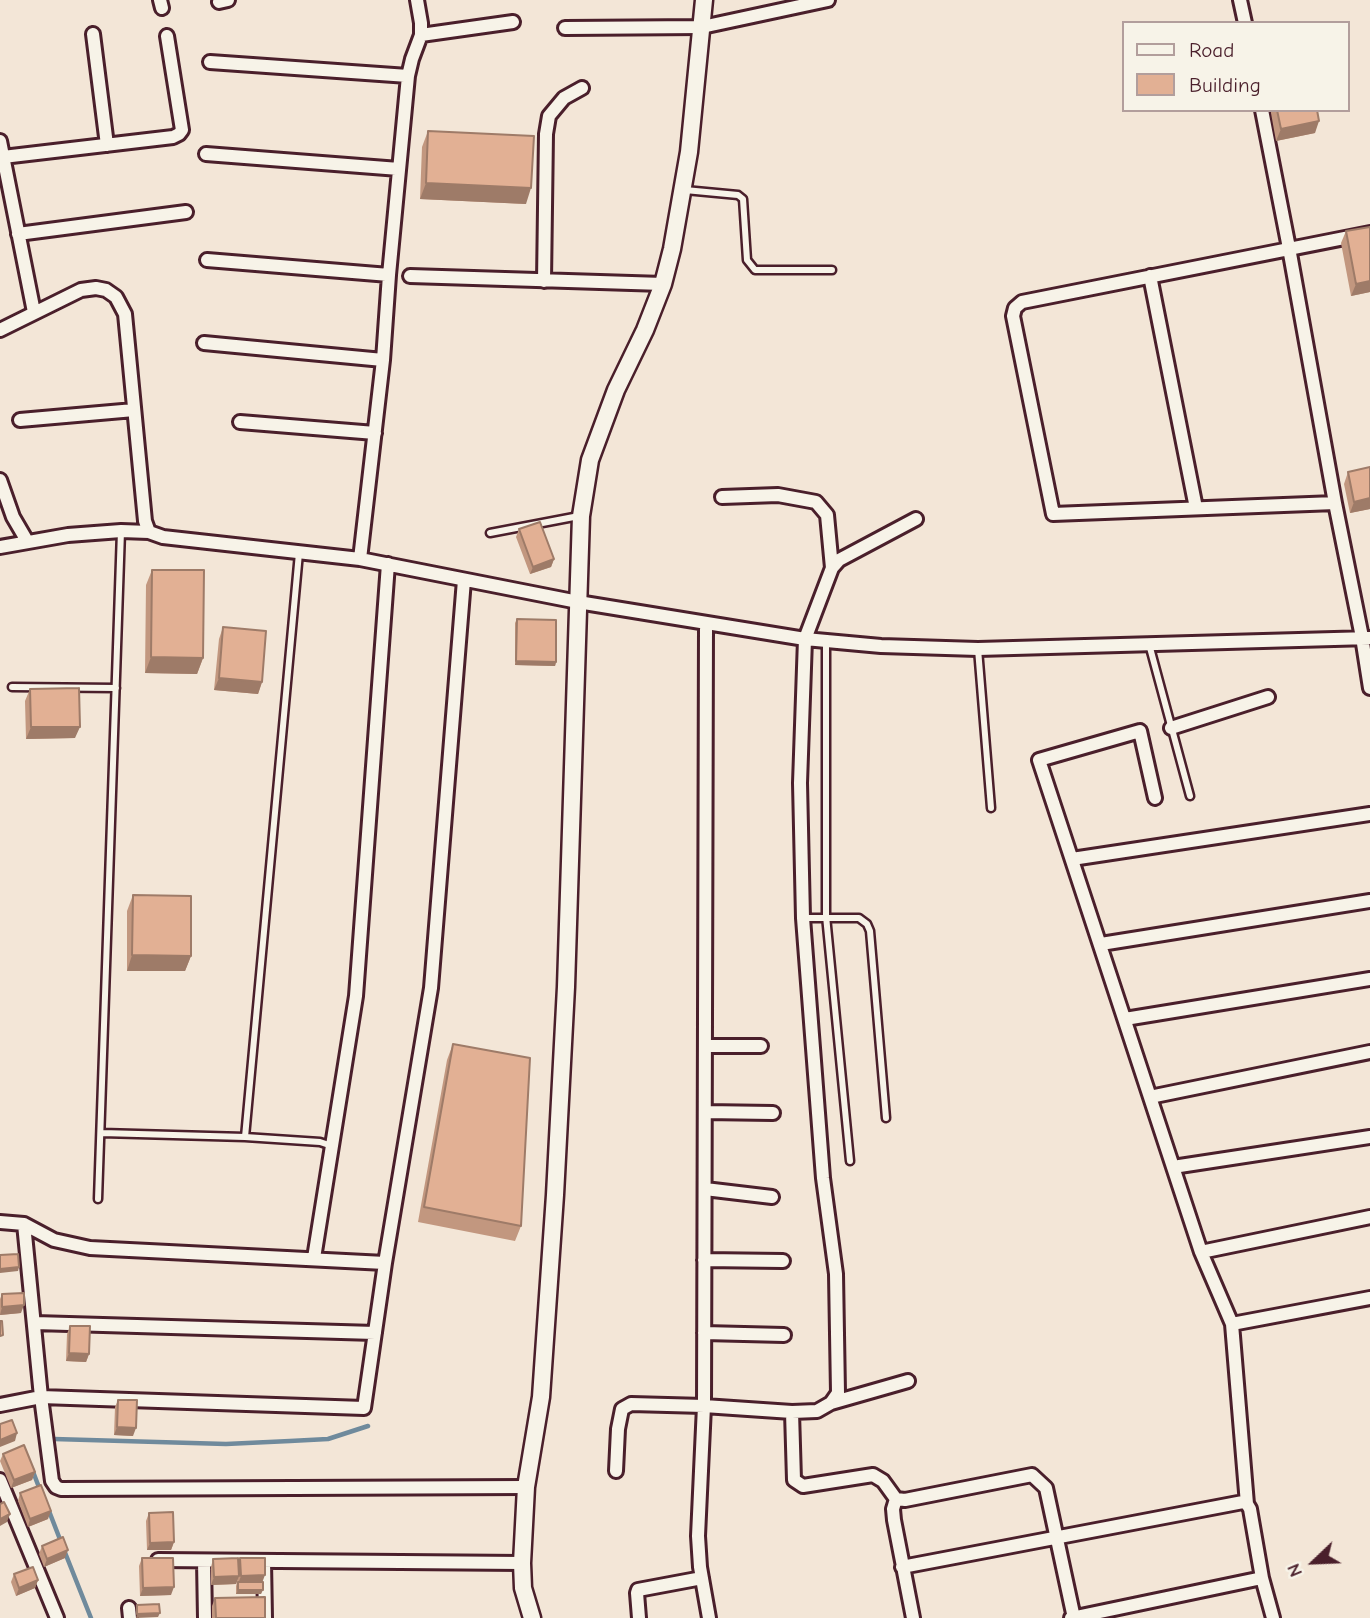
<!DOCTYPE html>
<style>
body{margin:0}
#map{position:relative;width:1370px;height:1618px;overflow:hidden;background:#f3e6d7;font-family:"Comic Neue",sans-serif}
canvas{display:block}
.legend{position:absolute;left:1122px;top:21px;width:228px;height:91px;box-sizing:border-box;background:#f7f3e8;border:2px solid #b29e9c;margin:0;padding:9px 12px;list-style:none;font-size:21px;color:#4a1f2b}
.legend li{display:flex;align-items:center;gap:14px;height:35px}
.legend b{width:35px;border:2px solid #b29e9c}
.north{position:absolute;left:1279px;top:1527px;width:70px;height:70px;-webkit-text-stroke:5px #f7f3e8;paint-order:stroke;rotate:247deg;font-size:19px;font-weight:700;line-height:28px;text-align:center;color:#4a1f2b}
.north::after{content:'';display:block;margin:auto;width:24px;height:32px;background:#4a1f2b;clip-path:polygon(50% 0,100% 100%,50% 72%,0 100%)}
</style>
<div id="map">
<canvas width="1370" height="1618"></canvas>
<ul class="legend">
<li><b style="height:9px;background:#f7f3e8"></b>Road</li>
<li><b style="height:19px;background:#e2b094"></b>Building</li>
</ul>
<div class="north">N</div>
</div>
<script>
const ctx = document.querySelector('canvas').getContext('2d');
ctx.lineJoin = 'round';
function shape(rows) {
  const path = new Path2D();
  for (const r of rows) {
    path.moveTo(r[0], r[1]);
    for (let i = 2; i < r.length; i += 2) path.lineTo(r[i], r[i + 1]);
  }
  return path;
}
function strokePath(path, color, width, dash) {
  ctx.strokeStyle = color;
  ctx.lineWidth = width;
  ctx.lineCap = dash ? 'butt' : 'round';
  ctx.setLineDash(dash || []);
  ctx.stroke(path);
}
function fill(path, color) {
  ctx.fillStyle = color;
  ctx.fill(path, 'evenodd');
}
strokePath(shape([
 [54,1439,226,1444,290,1441,328,1439,368,1426],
 [32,1469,40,1490],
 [49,1511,61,1542],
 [64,1550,91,1618]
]), '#6f8a9c', 4.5);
const service = shape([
 [685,190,738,195,743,199,747,260,755,270,832,270],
 [490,533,579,516],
 [826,640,826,916,850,1161],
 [1149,644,1190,796],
 [978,649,991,808],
 [12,687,116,688],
 [803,918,859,918,867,924,870,931,886,1118],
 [102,1133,245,1137,320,1142,332,1146],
 [245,1137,299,553],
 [98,1199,121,531]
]);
const minor = shape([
 [160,0,162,8],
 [1240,0,1245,23],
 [219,2,228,0],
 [565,28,702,27,828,0],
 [93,34,107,145],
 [421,35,513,22],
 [210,62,408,76],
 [1262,110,1289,248,1335,503,1362,637,1370,688],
 [0,141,34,312],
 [206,154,399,169],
 [3,157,173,137,179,134,182,130,167,36],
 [18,234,186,212],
 [207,260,389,275],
 [410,276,663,284],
 [1150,276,1196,508],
 [544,281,546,134,549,116,564,98,582,88],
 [0,330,81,290,96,288,106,290,116,297,125,314,145,521,149,532,163,537,360,559,578,602,805,639,881,646,978,649,1370,638],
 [204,343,383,360],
 [20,420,134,410],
 [240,422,375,433],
 [0,480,13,517,27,541],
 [722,497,778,495,816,502,827,515,832,568],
 [1335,503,1053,514,1013,316,1015,308,1022,302,1370,233],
 [916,519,839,560,832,568,805,639,800,783,803,918,823,1178,836,1274,838,1393,831,1403,817,1411,792,1412,794,1480,803,1486,873,1475,883,1481,896,1499,905,1500,1032,1475,1046,1488,1074,1618],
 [0,547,68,535,121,531,149,532],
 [360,559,383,360,389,275,408,76,412,59,421,35,421,23,417,0],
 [1171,728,1268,697],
 [1155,798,1140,731,1039,760,1201,1252,1232,1324,1247,1504],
 [1072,859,1370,814],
 [1101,944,1370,901],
 [1125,1019,1370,979],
 [705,1046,761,1046],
 [1150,1097,1370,1052],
 [705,1112,773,1113],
 [1173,1167,1370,1137],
 [705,1189,772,1197],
 [0,1222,24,1224,54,1240,90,1248,385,1263],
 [24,1224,41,1397,52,1481,56,1487,61,1489,526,1487],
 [1201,1252,1370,1217],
 [314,1258,356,996,388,564],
 [704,1260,783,1261],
 [35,1323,375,1333],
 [1232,1324,1370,1298],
 [704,1333,784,1335],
 [831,1403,908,1381],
 [0,1405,41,1397,364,1408,385,1263,431,988,464,580],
 [616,1471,618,1429,622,1409,631,1404,704,1406,706,624],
 [0,1480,57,1618],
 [896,1499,893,1509,894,1520,913,1618],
 [158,1560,522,1563],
 [204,1561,205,1618],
 [264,1561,265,1618],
 [902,1567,1243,1502,1247,1504,1250,1509,1262,1578,1273,1618],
 [129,1608,130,1618],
 [639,1618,637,1593,638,1590,702,1578],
 [709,1618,700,1567,698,1536,704,1406,792,1412],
 [1071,1618,1262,1578]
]);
const tertiary = shape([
 [532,1618,523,1588,522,1563,526,1487,541,1397,555,1195,566,987,581,516,590,460,616,390,645,330,663,284,672,249,689,152,704,0]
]);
strokePath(service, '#4a1f2b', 11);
strokePath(minor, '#4a1f2b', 18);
strokePath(tertiary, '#4a1f2b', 21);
strokePath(service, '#f7f3e8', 6);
strokePath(minor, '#f7f3e8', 12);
strokePath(tertiary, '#f7f3e8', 16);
fill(shape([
 [1271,110,1317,110,1315,133,1276,141,1271,113],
 [428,131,526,204,420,199,422,147],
 [1370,227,1370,292,1351,296,1341,243,1346,231],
 [1370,467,1370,509,1350,513,1344,484,1348,472],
 [519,529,554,559,551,567,530,574,516,537],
 [152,570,203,658,197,674,145,673,146,585],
 [517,619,556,662,555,666,515,665,515,623],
 [223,627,262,682,258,694,214,690,219,639],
 [30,689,75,738,26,739,25,701],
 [133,895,191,956,185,971,127,971,127,911],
 [453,1044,521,1226,515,1241,418,1222,447,1060],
 [2,1294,21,1313,0,1315,0,1299],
 [70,1326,89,1354,86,1362,66,1361,67,1334],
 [118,1400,133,1436,114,1435,115,1407],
 [3,1454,35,1472,32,1480,11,1488,0,1461],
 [20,1493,48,1519,28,1527,18,1501],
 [149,1513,174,1542,171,1550,147,1550,146,1521],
 [42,1546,65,1558,44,1567,39,1554],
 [142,1558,171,1595,140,1596,139,1566],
 [240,1558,263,1582,261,1594,236,1594,236,1586,238,1579,236,1584,211,1585,211,1567,213,1559,239,1563],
 [14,1574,38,1580,35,1588,16,1596,11,1582],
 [215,1598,265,1618,212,1618,212,1606]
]), '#c2977f');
fill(shape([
 [1319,121,1315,133,1276,141,1281,129],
 [426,183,531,188,526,204,420,199],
 [1370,281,1370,292,1351,296,1356,284],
 [1370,498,1370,509,1350,513,1354,502],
 [554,559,551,567,530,574,533,567],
 [151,657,203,658,197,674,145,673],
 [516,661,556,662,555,666,515,665],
 [219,678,262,682,258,694,214,690],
 [31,727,80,727,75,738,26,739],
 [132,955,191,956,185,971,127,971],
 [19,1267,18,1271,0,1273,0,1269],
 [24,1305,21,1313,0,1315,2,1307],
 [69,1353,89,1354,86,1362,66,1361],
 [117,1427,136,1428,133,1436,114,1435],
 [17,1433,15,1441,0,1447,0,1440],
 [35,1472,32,1480,11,1488,14,1480],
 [51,1511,48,1519,28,1527,30,1519],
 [10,1514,7,1522,0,1526,0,1519],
 [174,1542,171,1550,147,1550,150,1543],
 [68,1550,65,1558,44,1567,47,1559],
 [265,1575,262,1583,238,1584,241,1576],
 [239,1576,236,1584,211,1585,214,1577],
 [38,1580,35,1588,16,1596,19,1588],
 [174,1587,171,1595,140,1596,143,1588],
 [238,1590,263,1590,261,1594,236,1594],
 [160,1613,158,1617,136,1618,137,1614]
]), '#9e7b68');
const building = shape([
 [1277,110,1317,110,1319,121,1281,129,1277,110],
 [428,131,534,136,531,188,426,183,428,131],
 [1370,227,1370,281,1356,284,1346,231,1370,227],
 [1370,467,1370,498,1354,502,1348,472,1370,467],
 [540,522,554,559,533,567,519,529,540,522],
 [152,570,204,570,203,658,151,657,152,570],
 [517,619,556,620,556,662,516,661,517,619],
 [223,627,266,631,262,682,219,678,223,627],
 [79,688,80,727,31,727,30,689,79,688],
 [133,895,191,896,191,956,132,955,133,895],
 [453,1044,530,1058,521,1226,424,1207,453,1044],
 [18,1254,19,1267,0,1269,0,1255,18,1254],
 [24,1293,24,1305,2,1307,2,1294,24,1293],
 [0,1321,2,1321,3,1335,0,1336,0,1321],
 [70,1326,90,1326,89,1354,69,1353,70,1326],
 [118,1400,137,1400,136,1428,117,1427,118,1400],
 [12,1420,17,1433,0,1440,0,1424,12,1420],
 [24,1445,35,1472,14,1480,3,1454,24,1445],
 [41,1485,51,1511,30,1519,20,1493,41,1485],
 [4,1502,10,1514,0,1519,0,1504,4,1502],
 [173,1512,174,1542,150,1543,149,1513,173,1512],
 [63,1537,68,1550,47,1559,42,1546,63,1537],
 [142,1558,173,1558,174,1587,143,1588,142,1558],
 [238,1558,239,1576,214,1577,213,1559,238,1558],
 [240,1558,265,1558,265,1575,241,1576,240,1558],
 [33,1567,38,1580,19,1588,14,1574,33,1567],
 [238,1582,263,1582,263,1590,238,1590,238,1582],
 [265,1597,265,1618,216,1618,215,1598,265,1597],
 [159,1604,160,1613,137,1614,137,1605,159,1604]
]);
fill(building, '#e2b094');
strokePath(building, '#9e7b68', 2);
</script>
